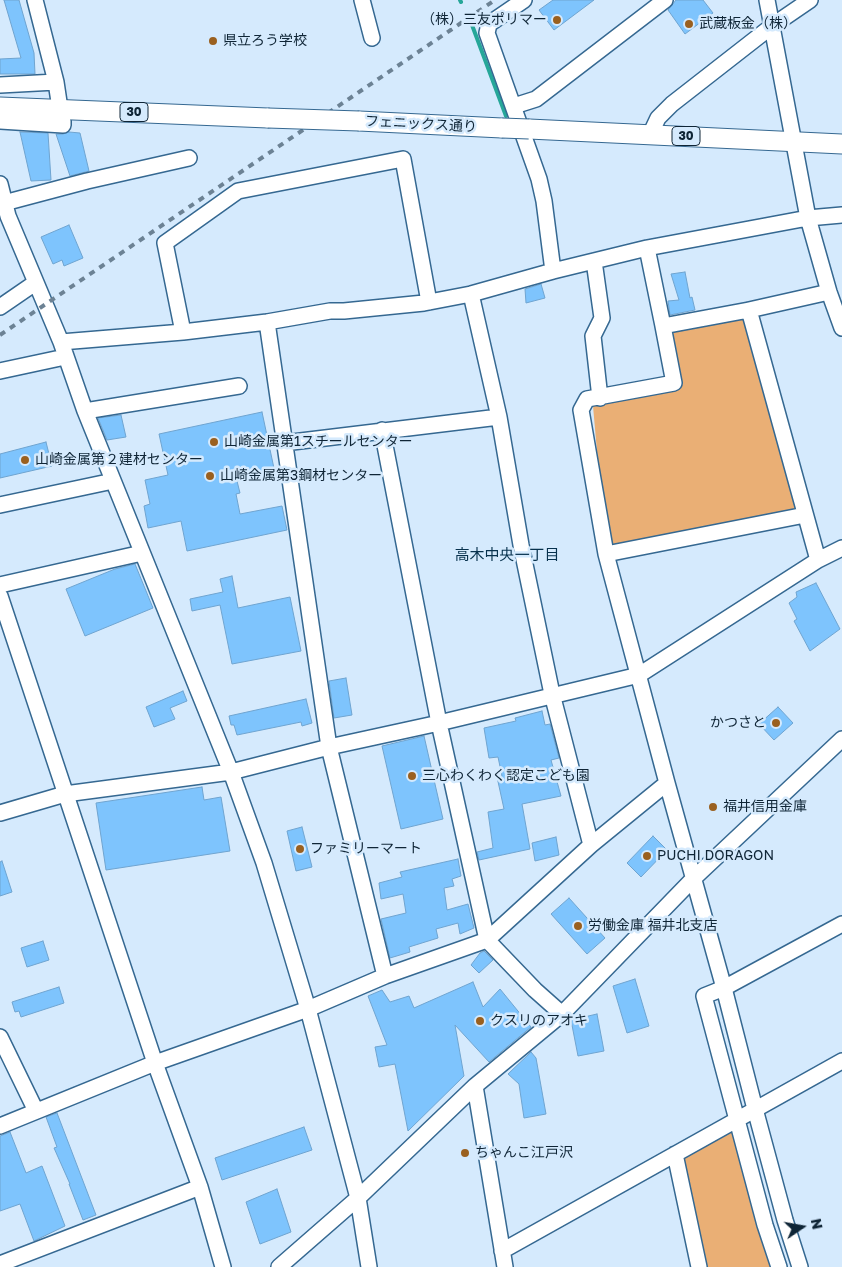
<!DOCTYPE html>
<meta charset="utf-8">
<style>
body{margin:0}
#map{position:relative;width:842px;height:1267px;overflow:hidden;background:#d5eafd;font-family:"Golos Text",sans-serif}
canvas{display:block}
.north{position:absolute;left:777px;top:1202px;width:50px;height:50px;-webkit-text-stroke:4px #d5eafd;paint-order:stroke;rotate:78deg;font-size:14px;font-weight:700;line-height:20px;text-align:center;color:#0f2536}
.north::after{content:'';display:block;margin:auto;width:18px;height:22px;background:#0f2536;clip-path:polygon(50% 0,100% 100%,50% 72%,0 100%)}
</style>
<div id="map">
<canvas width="842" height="1267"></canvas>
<div class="north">N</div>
</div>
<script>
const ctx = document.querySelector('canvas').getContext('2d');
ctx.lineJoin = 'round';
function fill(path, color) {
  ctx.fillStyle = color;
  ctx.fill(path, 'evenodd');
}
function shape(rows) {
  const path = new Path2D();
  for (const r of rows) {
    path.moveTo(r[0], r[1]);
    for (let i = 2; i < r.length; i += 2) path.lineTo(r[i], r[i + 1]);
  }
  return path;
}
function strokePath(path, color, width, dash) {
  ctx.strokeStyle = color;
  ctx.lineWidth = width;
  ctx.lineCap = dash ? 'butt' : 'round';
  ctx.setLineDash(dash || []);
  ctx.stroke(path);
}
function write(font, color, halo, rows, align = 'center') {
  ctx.font = font + ' "Golos Text","Noto Sans JP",sans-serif';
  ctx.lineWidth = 5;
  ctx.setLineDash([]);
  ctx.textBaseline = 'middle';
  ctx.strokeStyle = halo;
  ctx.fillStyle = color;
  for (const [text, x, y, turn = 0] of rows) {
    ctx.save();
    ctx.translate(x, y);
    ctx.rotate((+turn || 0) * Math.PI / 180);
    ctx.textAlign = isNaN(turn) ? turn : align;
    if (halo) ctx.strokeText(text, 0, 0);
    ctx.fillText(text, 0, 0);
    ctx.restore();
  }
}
fill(shape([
 [749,310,803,507,606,554,593,406,674,383,663,326],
 [737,1124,778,1267,702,1267,675,1154]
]), '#eaaf75');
strokePath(shape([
 [460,0,461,2],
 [472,25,506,116]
]), '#26a799', 4);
const building = shape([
 [4,0,19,0,34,53,35,74,0,74,0,59,21,58,4,0],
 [553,0,594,0,554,30,539,10,553,0],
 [676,0,703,0,713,13,685,34,668,10,676,0],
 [20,132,48,133,51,180,31,181,20,132],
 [69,132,80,133,89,171,70,176,56,134,63,134,69,132],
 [69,225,83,258,64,266,62,260,53,264,41,237,69,225],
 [685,272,690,298,692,297,695,310,670,315,668,301,679,300,671,274,685,272],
 [541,284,545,298,526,303,525,289,541,284],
 [262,412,275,473,237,481,240,493,236,494,240,514,282,506,287,530,187,551,181,521,148,528,144,506,150,504,145,480,168,475,159,434,262,412],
 [121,415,126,437,107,440,98,418,121,415],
 [46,442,52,466,0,478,0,454,46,442],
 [135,564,153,608,85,636,66,589,115,569,135,564],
 [232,576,238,608,290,597,301,651,232,664,220,605,192,611,190,599,223,592,220,579,232,576],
 [816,583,840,629,810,651,794,621,797,619,789,603,797,597,796,592,816,583],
 [346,678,352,715,334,718,329,681,346,678],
 [183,691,187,701,170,708,175,719,154,727,146,707,183,691],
 [306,699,312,723,302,726,301,722,237,735,234,725,231,725,229,716,306,699],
 [778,707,793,723,774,740,759,724,778,707],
 [542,711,545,725,550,724,559,758,551,760,561,796,522,804,530,849,479,860,477,852,493,848,488,812,504,809,497,777,502,776,498,757,489,758,484,728,516,721,515,718,542,711],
 [424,736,443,819,401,829,382,746,424,736],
 [202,787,204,800,221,797,230,851,106,870,96,803,202,787],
 [302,827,312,867,296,871,287,831,302,827],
 [653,836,667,850,641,877,627,863,653,836],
 [556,837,559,855,535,861,532,843,556,837],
 [458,859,461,876,452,879,454,886,444,888,447,910,468,904,474,928,460,934,458,923,436,929,438,938,409,947,410,952,390,958,381,919,406,913,403,894,381,899,379,883,402,877,400,872,458,859],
 [2,861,12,892,0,896,0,862,2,861],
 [569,898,605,938,587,954,551,914,569,898],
 [43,941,49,960,27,967,21,948,43,941],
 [484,951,493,960,479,973,471,965,480,953,484,951],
 [635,979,649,1026,627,1033,613,986,635,979],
 [473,982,483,1007,500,989,531,1027,489,1062,455,1025,464,1076,408,1131,395,1064,379,1067,375,1047,387,1045,368,996,382,990,390,1002,409,996,414,1008,473,982],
 [59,987,64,1003,21,1017,19,1011,15,1012,12,1002,59,987],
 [597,1014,604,1051,578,1056,571,1020,597,1014],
 [531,1052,536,1058,546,1114,524,1118,519,1084,508,1074,531,1052],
 [57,1113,96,1215,83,1220,69,1184,70,1184,54,1148,57,1147,46,1117,57,1113],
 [304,1127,312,1150,222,1180,215,1158,304,1127],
 [10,1132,26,1173,42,1166,65,1226,34,1241,20,1204,0,1211,0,1136,10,1132],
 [277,1189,291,1232,260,1244,246,1202,277,1189]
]);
fill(building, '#7ec4fd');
strokePath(building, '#6fa4d0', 1);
const minor = shape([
 [362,0,372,38],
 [524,0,489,24,487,33,539,179,544,201,553,271],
 [767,0,808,218,829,292,842,328],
 [56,82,59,102],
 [0,85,56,82,35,0],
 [514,106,536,99,665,0],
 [0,121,63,125,63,121],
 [650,135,658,118,672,104,772,26,810,0],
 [0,184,8,216,61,342,85,411,231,772,264,863,308,1009,358,1198,369,1267],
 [4,203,87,181,189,158],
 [647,248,663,326],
 [594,261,602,318,593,336,600,398],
 [471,294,499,417,521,545,552,694,591,845],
 [0,307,35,283],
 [749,310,818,560],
 [267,322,329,747,385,976],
 [183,332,165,243,238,191,403,159,429,302],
 [61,342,183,332,267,322,330,311,344,311,424,303,471,294,553,271,647,248,808,218,842,215],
 [0,371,65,357],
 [85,411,239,386],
 [382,430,439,723,487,940,535,990,562,1014],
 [284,443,499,417],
 [0,505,113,481],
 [606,554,805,515],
 [0,585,142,553],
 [0,596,155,1063,200,1187,223,1267],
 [0,813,65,794,231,772,329,747,439,723,639,675,818,560,842,548],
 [0,1037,36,1111],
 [475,1086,505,1267],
 [0,1126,155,1063,308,1009,385,976,487,940,591,845,667,783],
 [675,1154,699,1267],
 [502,1251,842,1061],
 [0,1264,200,1187],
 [279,1267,358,1198,475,1086,562,1014,693,879,842,739],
 [779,1267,765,1225,704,996,724,988,842,924],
 [800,1267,785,1220,755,1109,724,988,667,783,606,554,581,410,587,399,674,383,663,326,749,310,829,292]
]);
const major = shape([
 [0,107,268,118],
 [359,121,502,128],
 [529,129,842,144]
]);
strokePath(minor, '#356891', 18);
strokePath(major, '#356891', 21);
strokePath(minor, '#fff', 15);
strokePath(major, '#fff', 19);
strokePath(shape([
 [0,335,495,0]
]), '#6c8294', 4, [6, 6]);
const majorBridge = shape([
 [268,118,359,121],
 [502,128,529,129]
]);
strokePath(majorBridge, '#356891', 21, []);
strokePath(majorBridge, '#fff', 19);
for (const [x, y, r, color] of [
 [557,20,5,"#9a601f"],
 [689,24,5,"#9a601f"],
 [213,41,5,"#9a601f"],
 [214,442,5,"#9a601f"],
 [25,460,5,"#9a601f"],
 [210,476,5,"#9a601f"],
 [776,723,5,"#9a601f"],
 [412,776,5,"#9a601f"],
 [713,807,5,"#9a601f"],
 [300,849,5,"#9a601f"],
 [647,856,5,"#9a601f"],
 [578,926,5,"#9a601f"],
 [480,1021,5,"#9a601f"],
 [465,1153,5,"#9a601f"]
]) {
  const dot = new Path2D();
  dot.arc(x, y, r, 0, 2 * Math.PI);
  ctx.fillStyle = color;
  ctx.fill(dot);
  strokePath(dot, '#d5eafd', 2);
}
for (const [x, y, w] of [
 [134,112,28],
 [686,136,28]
]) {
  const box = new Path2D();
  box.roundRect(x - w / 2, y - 9.5, w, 19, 4);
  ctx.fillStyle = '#d5eafd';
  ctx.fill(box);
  strokePath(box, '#0f2536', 1);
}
write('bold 12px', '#0f2536', null, [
 ["30",134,112],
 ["30",686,136]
]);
write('14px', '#0f2536', '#d5eafd', [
 ["（株）三友ポリマー",547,20,"right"],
 ["武蔵板金（株）",699,24],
 ["県立ろう学校",223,41],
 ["山崎金属第1スチールセンター",224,442],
 ["山崎金属第２建材センター",35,460],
 ["山崎金属第3鋼材センター",220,476],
 ["かつさと",766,723,"right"],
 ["三心わくわく認定こども園",422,776],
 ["福井信用金庫",723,807],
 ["ファミリーマート",310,849],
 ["PUCHI DORAGON",657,856],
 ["労働金庫 福井北支店",588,926],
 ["クスリのアオキ",490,1021],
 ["ちゃんこ江戸沢",475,1153]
], 'left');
write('14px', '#0f2536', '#d5eafd', [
 ["フェニックス通り",421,124,3]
]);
write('15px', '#07314d', '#d5eafd', [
 ["高木中央一丁目",507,555]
]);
</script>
